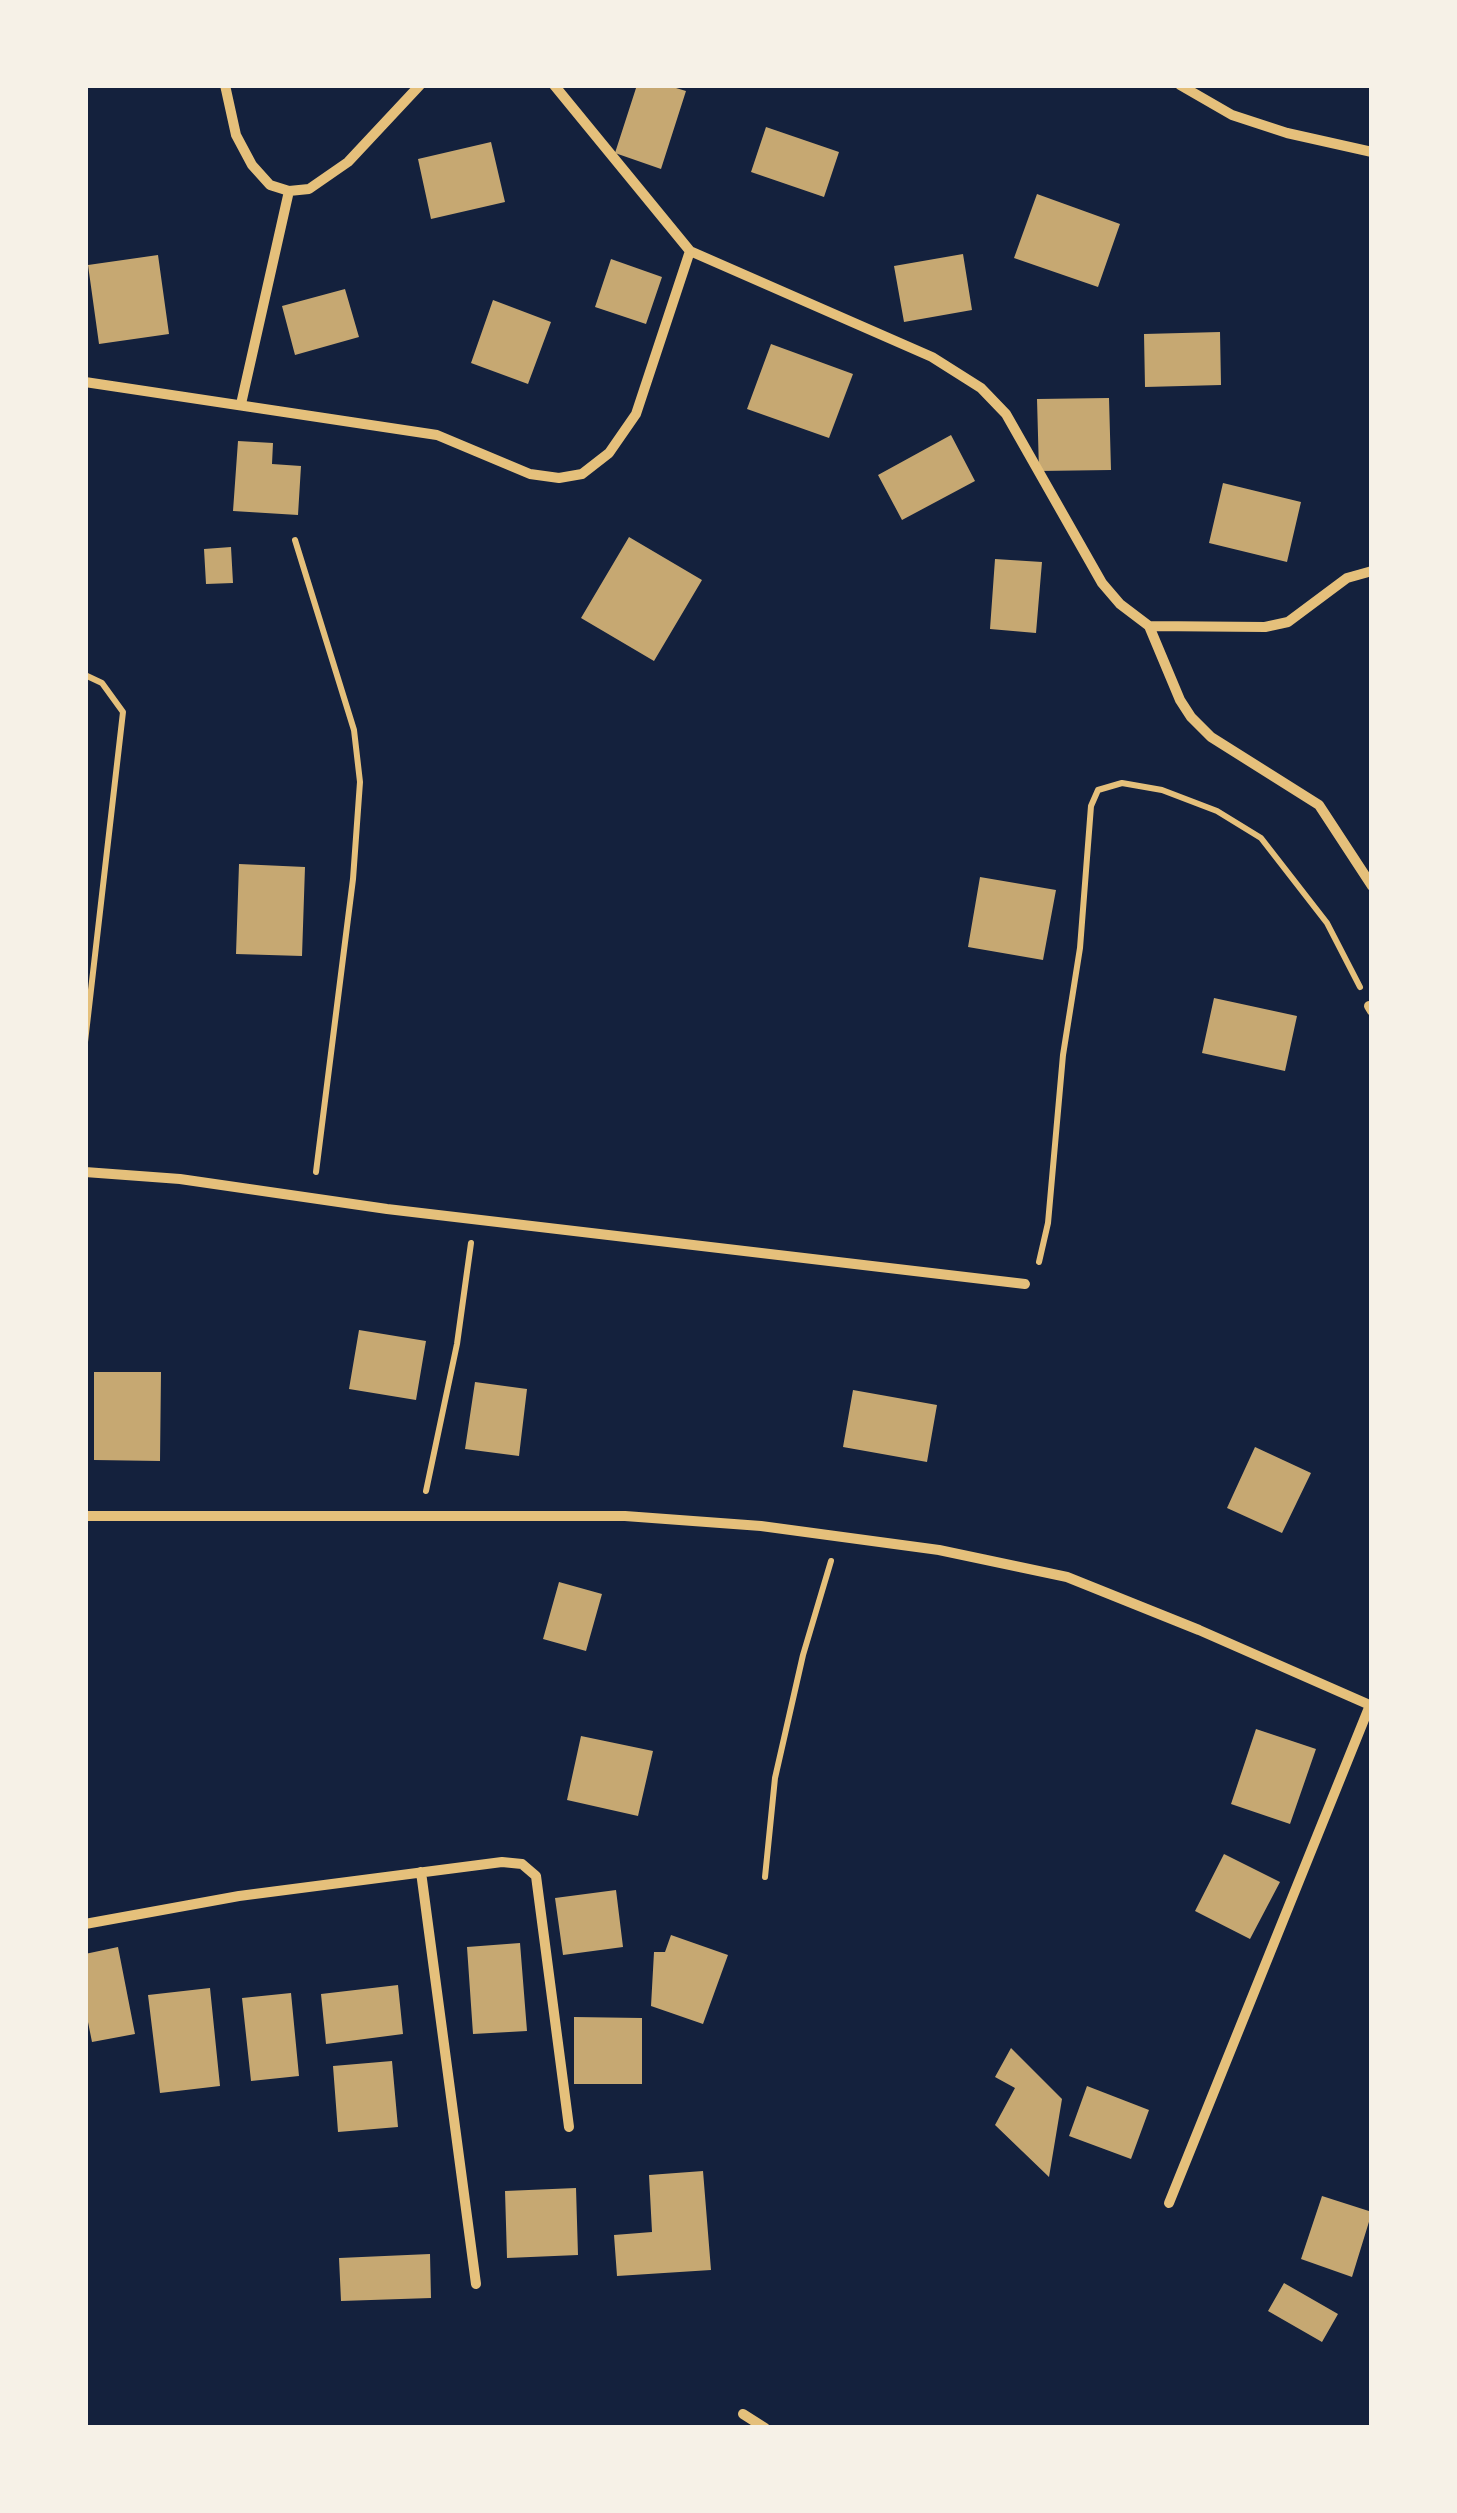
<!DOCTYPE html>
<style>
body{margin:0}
#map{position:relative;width:1457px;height:2513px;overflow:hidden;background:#14213d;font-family:Lora,serif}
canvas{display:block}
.frame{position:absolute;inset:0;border:88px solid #f6f1e7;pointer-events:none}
</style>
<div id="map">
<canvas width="1457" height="2513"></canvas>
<div class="frame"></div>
</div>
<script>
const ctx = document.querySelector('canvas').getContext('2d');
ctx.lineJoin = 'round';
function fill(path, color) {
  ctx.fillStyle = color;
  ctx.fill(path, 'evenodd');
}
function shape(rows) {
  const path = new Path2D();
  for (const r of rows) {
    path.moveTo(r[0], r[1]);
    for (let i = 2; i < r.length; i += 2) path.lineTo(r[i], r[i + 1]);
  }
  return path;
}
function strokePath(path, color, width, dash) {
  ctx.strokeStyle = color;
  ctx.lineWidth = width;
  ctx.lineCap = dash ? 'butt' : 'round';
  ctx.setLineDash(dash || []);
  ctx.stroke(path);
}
fill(shape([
 [637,85,666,85,686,91,661,169,615,153],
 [766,127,839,152,824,197,751,172],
 [491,142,505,202,431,219,418,159],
 [1037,194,1120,224,1098,287,1014,258],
 [963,254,972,310,904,322,894,266],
 [158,255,169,334,99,344,88,265],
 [611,259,662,277,646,324,595,307],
 [345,289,359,337,295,355,282,306],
 [493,300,551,322,528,384,471,363],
 [1220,332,1221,385,1145,387,1144,334],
 [771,344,853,374,829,438,747,409],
 [1109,398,1111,470,1039,471,1037,399],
 [951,435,975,481,902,520,878,475],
 [238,441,273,443,272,464,301,466,298,515,233,511],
 [1223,483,1301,502,1287,562,1209,543],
 [629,537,702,580,654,661,581,618],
 [231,547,233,583,206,584,204,549],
 [995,559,1042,562,1036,633,990,629],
 [239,864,305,867,302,956,236,954],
 [980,877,1056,890,1043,960,968,947],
 [1214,998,1297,1016,1285,1071,1202,1053],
 [359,1330,426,1341,416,1400,349,1389],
 [94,1372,161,1372,160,1461,94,1460],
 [475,1382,527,1389,519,1456,465,1449],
 [853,1390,937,1405,927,1462,843,1447],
 [1255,1447,1311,1473,1282,1533,1227,1508],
 [559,1582,602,1594,586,1651,543,1639],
 [1256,1729,1316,1749,1290,1824,1231,1804],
 [581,1736,653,1751,638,1816,567,1800],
 [1224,1854,1280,1882,1250,1939,1195,1911],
 [616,1890,623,1947,563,1955,555,1898],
 [671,1935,728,1955,703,2024,651,2006,654,1952,665,1952],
 [520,1943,527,2031,473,2034,467,1947],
 [118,1947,135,2034,92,2042,85,2007,85,1954],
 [398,1985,403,2034,326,2044,321,1994],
 [210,1988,220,2086,160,2093,148,1995],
 [291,1993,299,2076,251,2081,242,1998],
 [574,2017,642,2018,642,2084,574,2084],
 [1011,2048,1062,2099,1049,2177,995,2125,1015,2088,995,2077],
 [392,2061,398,2127,338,2132,333,2066],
 [1087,2086,1149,2110,1131,2159,1069,2136],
 [703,2171,711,2270,617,2276,614,2235,652,2232,649,2175],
 [576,2188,578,2255,507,2258,505,2191],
 [1322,2196,1372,2212,1352,2277,1301,2259],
 [430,2254,431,2298,341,2301,339,2258],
 [1284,2283,1338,2314,1322,2342,1268,2311]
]), '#c6a872');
strokePath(shape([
 [295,540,354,730,360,782,353,879,316,1172],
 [85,675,102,683,123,712,85,1042],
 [1039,1262,1048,1223,1063,1055,1080,948,1091,806,1098,790,1122,783,1162,790,1217,811,1261,838,1327,923,1360,987],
 [426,1491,457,1344,471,1243],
 [765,1877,775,1778,803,1655,831,1561]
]), '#e5c07b', 6);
strokePath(shape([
 [225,85,236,135,252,165,270,185,289,191,309,189,348,162,420,85],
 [554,85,690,251],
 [1180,85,1232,115,1287,133,1372,152],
 [85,382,437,435,530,474,559,478,582,474,609,453,636,414,690,251,932,357,981,388,1006,414,1102,583,1120,604,1149,626,1180,700,1191,717,1211,737,1319,805,1372,886],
 [241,404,289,191],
 [1149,626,1265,627,1288,622,1347,578,1372,571],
 [1369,1006,1372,1011],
 [85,1172,180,1179,387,1209,1025,1284],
 [85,1516,625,1516,761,1526,939,1550,1067,1577,1199,1630,1372,1706],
 [421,1872,476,2284],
 [85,1924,239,1896,502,1862,522,1864,536,1876,569,2127],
 [1169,2203,1370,1705],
 [743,2414,765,2428]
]), '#e5c07b', 10);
</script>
